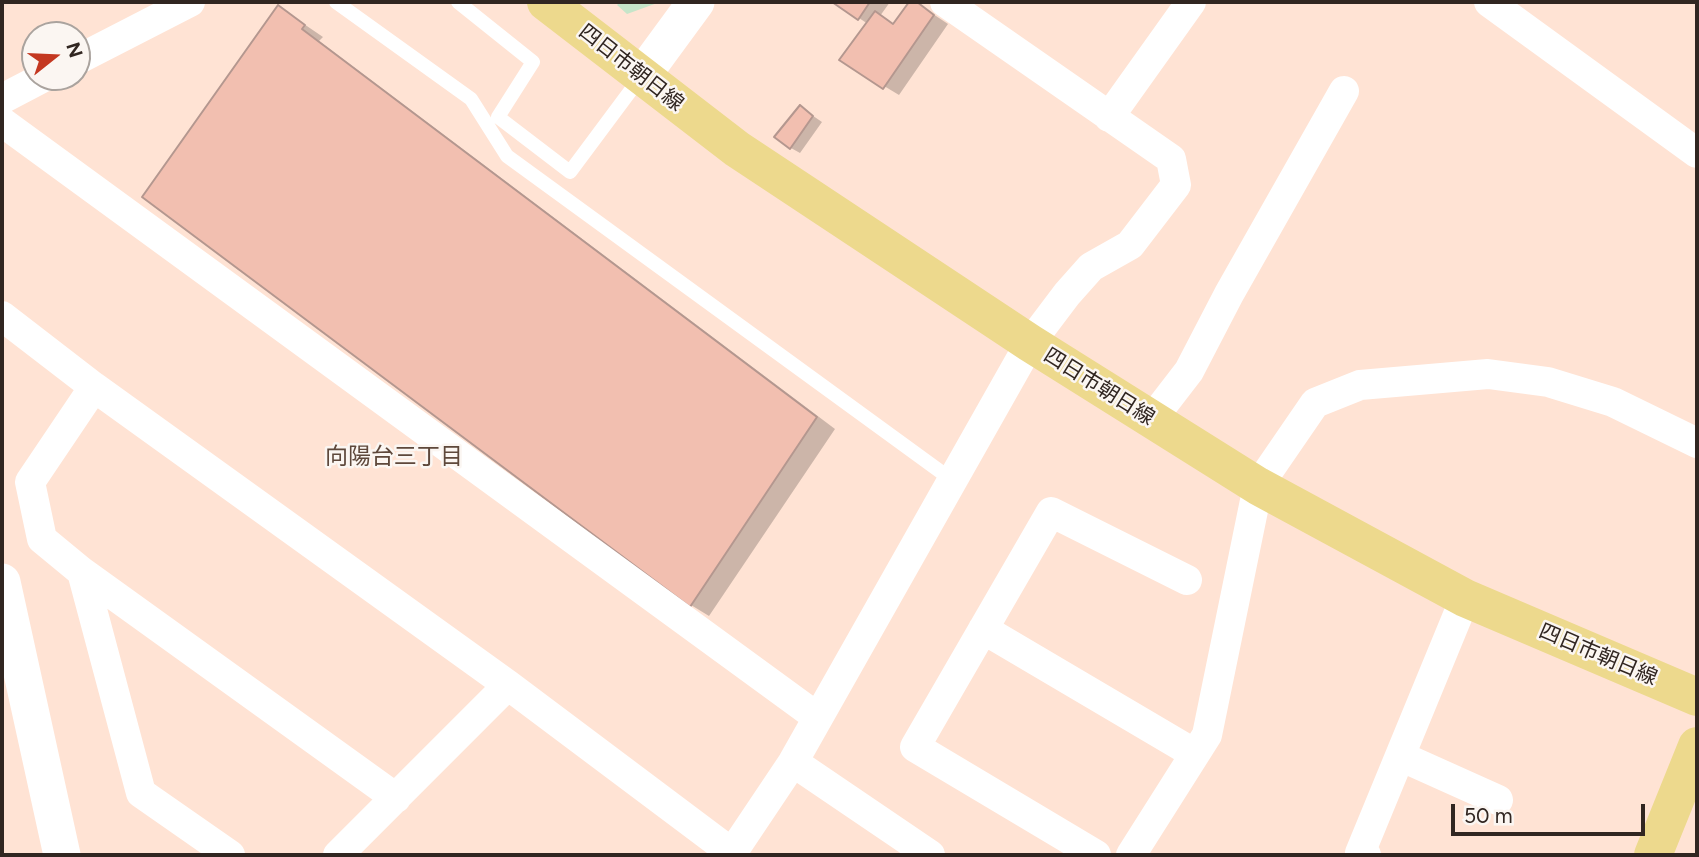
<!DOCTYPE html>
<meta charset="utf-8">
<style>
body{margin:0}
#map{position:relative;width:1699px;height:857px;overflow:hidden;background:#ffe3d4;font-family:Figtree,sans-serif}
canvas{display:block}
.frame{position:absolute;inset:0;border:4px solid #312621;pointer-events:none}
.north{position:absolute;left:21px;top:21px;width:70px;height:70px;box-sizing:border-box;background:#fbf6f2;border:2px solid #aaa39e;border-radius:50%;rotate:72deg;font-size:19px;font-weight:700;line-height:28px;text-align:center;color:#312621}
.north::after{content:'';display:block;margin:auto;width:24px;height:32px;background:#c43821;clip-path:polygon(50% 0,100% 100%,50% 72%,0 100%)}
.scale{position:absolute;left:1451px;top:804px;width:194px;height:32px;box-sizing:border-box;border:4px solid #312621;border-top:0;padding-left:9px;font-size:21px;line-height:24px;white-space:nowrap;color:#312621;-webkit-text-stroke:5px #fbf6f2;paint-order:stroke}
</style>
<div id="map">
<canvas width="1699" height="857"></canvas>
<div class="frame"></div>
<div class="north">N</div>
<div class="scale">50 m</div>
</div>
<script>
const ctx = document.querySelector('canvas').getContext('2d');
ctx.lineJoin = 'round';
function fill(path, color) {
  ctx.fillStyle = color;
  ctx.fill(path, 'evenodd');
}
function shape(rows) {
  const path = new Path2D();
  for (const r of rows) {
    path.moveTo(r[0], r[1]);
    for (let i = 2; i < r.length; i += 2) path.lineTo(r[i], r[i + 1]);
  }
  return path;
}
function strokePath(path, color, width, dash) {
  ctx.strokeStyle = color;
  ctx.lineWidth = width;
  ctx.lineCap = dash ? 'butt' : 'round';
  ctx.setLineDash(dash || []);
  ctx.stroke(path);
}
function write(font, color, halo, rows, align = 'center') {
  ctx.font = font + ' Figtree,"Noto Sans JP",sans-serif';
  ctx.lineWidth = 5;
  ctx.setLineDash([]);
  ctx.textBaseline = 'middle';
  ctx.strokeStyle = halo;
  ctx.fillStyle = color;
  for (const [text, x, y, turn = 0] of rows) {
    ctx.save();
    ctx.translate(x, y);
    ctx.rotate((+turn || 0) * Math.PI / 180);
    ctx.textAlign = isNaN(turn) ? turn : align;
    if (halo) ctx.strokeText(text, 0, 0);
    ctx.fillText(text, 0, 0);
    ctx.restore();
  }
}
fill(shape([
 [620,2,660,2,627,14,617,5]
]), '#c6e5c9');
fill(shape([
 [835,2,890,2,880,16,894,25,911,2,915,2,948,24,899,95,841,60,868,24],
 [279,7,323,37,319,41,835,429,709,616,691,605],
 [800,107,822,122,800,153,791,148]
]), '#0003');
const building = shape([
 [832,2,870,2,858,20,832,2],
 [909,2,917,2,934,15,883,89,839,60,875,11,893,24,909,2],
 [278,5,305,25,302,29,817,417,690,607,142,197,278,5],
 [800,105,813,116,790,149,774,137,800,105]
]);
fill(building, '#f2bfb0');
strokePath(building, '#b4978f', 2);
strokePath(shape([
 [336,2,471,99,507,156,952,480],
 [458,2,533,62,498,117,570,172,640,78]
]), '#fff', 14);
strokePath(shape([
 [1489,2,1697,153],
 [77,60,190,2],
 [2,99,44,77],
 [1109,117,1191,2],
 [2,122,817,717],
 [2,316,94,387,508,685,732,853,793,762,1030,343,1067,294,1091,267,1130,245,1176,185,1171,159,945,2],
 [94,387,30,482,42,539,82,572,396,798],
 [1152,419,1189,371,1229,294,1344,91],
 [82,572,141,793,230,855],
 [983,629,1195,754],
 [1400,756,1498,800],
 [793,762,930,855],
 [338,855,508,685],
 [1096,855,915,747,1051,512,1187,580],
 [1131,855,1207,735,1258,486,1315,403,1360,385,1488,374,1548,382,1613,402,1697,443],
 [1366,855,1360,853,1465,598]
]), '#fff', 30);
strokePath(shape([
 [641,77,696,2],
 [2,582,62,855]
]), '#fff', 37);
strokePath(shape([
 [546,2,737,149,1030,343,1258,486,1465,598,1697,697],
 [1653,855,1697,746]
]), '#edd98d', 38);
write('21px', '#312621', '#fbf6f2', [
 ["四日市朝日線",631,68,38],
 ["四日市朝日線",1099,387,32],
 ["四日市朝日線",1598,655,23]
]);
write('23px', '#5e483b', '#fbf6f2', [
 ["向陽台三丁目",394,457]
]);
</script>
